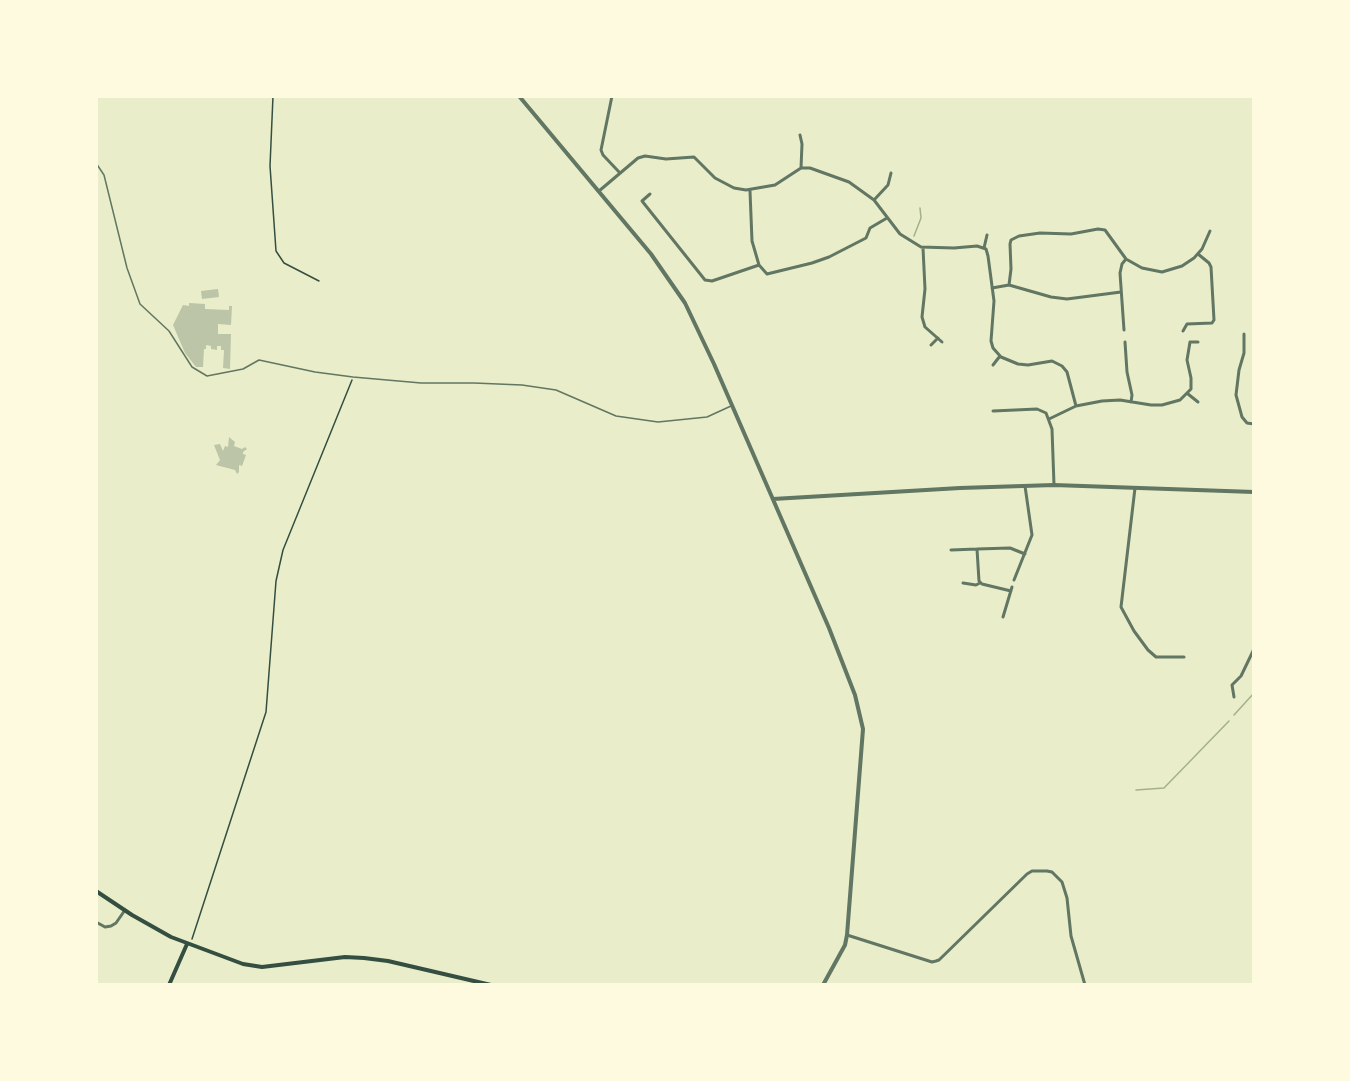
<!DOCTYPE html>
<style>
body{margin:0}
#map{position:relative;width:1350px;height:1081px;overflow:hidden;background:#e9edc9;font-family:"Titillium Web",sans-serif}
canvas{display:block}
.frame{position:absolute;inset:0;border:98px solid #fefae0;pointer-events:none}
</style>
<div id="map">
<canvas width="1350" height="1081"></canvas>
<div class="frame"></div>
</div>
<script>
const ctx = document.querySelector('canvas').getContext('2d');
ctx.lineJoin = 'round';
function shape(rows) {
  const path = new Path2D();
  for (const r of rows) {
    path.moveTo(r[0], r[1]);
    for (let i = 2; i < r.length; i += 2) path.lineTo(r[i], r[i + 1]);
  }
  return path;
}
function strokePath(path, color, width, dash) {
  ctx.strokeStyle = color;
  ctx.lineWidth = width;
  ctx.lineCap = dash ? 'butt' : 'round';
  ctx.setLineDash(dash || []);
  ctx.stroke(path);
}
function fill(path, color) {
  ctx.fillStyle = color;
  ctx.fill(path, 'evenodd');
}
strokePath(shape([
 [914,236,921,218,920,208],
 [1234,715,1254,693],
 [1136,790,1164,788,1229,721]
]), '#a3b18a', 1.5);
fill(shape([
 [218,289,219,297,202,299,201,291],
 [189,303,205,304,205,309,229,310,229,306,232,306,231,325,218,324,218,334,231,334,230,369,223,368,224,350,221,350,221,346,217,346,217,350,211,349,211,346,206,345,206,349,204,349,203,367,196,367,185,353,173,325,183,305,189,306],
 [229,437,235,442,234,446,242,449,245,447,247,449,243,452,243,454,246,455,242,466,239,465,239,472,237,474,235,470,216,465,220,460,214,445,220,444,223,451,225,446,228,447]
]), '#bcc5a7');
strokePath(shape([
 [273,96,270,166,276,251,284,263,319,281],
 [192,939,266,712,276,581,283,550,352,380]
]), '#344e41', 1.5);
strokePath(shape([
 [96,163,104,175,127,268,140,304,169,331,192,367,207,376,243,369,259,360,315,372,353,377,421,383,474,383,522,385,556,390,616,416,658,422,707,417,731,406]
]), '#617663', 1.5);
strokePath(shape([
 [612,96,601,150,603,155,620,173],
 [800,135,802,144,801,168],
 [599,191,638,158,645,156,666,159,694,157,715,178,734,188,746,190,775,185,801,168,810,168,849,182,874,200,900,234,921,247,954,248,977,246,986,249,988,256,994,301,991,341,993,348,1001,357,1018,364,1028,365,1052,361,1062,366,1067,372,1076,406],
 [750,191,752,241,759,265,767,274,812,263,829,257,866,238,870,228,887,218],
 [650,194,642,201,705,280,712,281,759,265],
 [874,200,888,185,891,173],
 [923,248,925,289,922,317,925,327,942,342],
 [984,248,987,235],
 [1009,285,1011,269,1010,244,1011,240,1019,236,1040,233,1071,234,1098,229,1105,230,1126,259,1142,268,1162,272,1182,266,1194,258,1202,249,1210,231],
 [992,288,1009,285,1051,297,1067,299,1121,292],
 [1124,330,1120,273,1122,264,1126,259],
 [1183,331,1187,324,1212,323,1214,320,1211,267,1209,263,1198,254],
 [1244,334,1244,353,1239,370,1236,395,1242,417,1247,423,1254,424],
 [1125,342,1127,372,1132,395,1131,402],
 [931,345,938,338],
 [993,365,1000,356],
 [1188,394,1198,402],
 [993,411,1037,409,1046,413,1052,429,1054,485],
 [1049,419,1076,406,1102,401,1120,400,1151,405,1162,405,1180,400,1191,389,1191,378,1187,360,1190,342,1198,342],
 [1135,488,1121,607,1134,631,1148,650,1156,657,1184,657],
 [951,550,977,549],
 [1014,580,1032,535,1025,486],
 [963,583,976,585,980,583],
 [1011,591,982,584,979,581,977,549,1010,548,1025,554],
 [1003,617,1012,587],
 [1234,697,1232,685,1241,676,1254,649],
 [96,922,105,927,111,926,116,923,125,910],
 [847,935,932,962,936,961,939,960,1027,874,1032,871,1047,871,1052,872,1062,882,1067,898,1071,936,1085,985]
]), '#617663', 3);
strokePath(shape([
 [519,96,651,254,685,303,714,364,829,628,855,695,863,729,847,935,845,945,823,985],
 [773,499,960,488,1054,485,1254,492]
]), '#617663', 4);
strokePath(shape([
 [96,891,132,915,171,937,243,964,262,967,345,957,364,958,388,961,491,985],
 [169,985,187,944]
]), '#344e41', 4);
</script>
